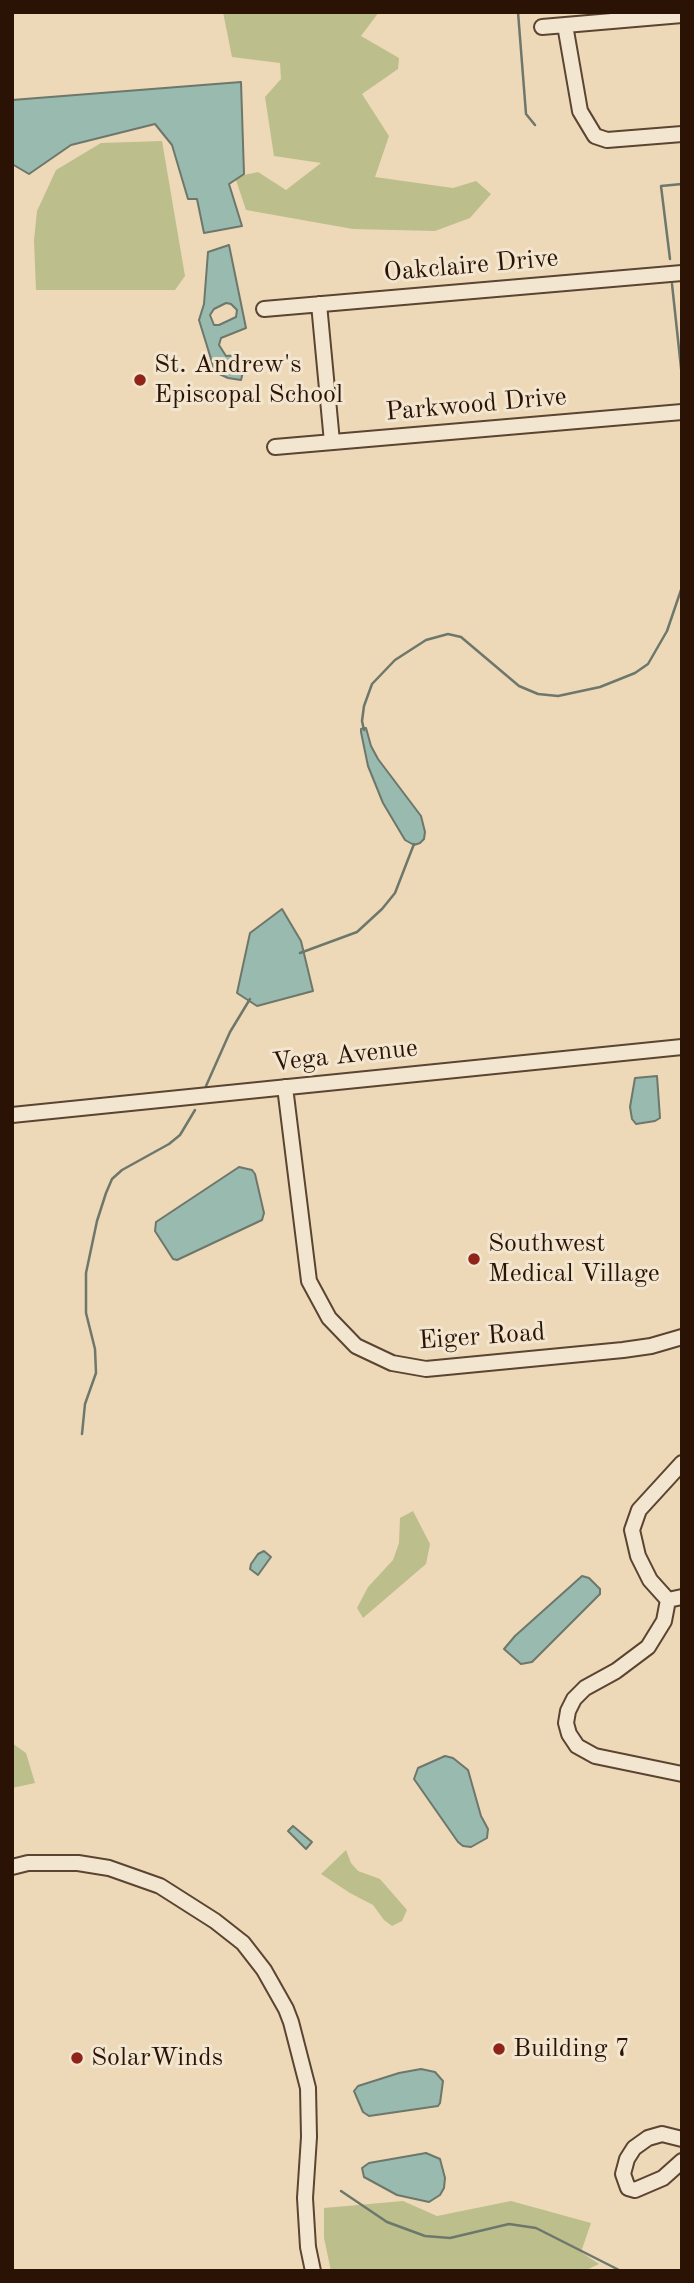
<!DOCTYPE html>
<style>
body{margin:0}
#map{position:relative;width:694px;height:2283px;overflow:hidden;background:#edd9b7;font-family:"Old Standard TT",serif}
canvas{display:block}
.frame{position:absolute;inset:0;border:14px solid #2a1304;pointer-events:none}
</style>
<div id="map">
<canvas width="694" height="2283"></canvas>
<div class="frame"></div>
</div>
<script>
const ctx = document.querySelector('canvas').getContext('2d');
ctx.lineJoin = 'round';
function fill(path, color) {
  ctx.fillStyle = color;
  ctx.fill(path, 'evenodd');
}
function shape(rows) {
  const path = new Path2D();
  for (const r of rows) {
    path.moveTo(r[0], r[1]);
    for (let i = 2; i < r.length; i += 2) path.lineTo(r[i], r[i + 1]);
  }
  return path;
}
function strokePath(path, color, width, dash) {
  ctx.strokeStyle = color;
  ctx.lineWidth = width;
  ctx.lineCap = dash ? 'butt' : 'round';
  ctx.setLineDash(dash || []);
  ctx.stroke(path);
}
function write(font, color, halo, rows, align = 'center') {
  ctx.font = font + ' "Old Standard TT",serif';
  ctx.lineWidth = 6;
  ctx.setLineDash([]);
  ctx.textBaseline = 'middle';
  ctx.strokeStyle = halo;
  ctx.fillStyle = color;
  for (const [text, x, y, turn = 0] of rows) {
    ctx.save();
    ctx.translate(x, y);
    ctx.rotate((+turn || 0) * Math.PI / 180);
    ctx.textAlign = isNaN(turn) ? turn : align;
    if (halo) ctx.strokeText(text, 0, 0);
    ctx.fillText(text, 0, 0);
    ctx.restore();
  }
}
fill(shape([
 [223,12,379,12,361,36,399,58,398,69,362,94,389,136,375,177,453,188,476,181,491,194,470,218,435,231,353,229,246,210,235,177,258,172,286,190,321,163,274,156,265,97,281,79,280,63,232,57],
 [162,141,185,276,175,290,36,290,34,240,37,211,56,170,101,143],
 [413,1511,430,1544,426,1564,363,1618,357,1608,368,1587,393,1560,399,1543,400,1518],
 [12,1743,26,1753,35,1783,12,1788],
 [346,1850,351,1863,358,1871,380,1879,407,1910,402,1921,392,1926,384,1920,373,1905,350,1893,321,1874],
 [403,2201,437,2216,511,2201,591,2223,581,2252,599,2264,584,2271,331,2271,324,2238,324,2208]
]), '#bcbe8c');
const water = shape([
 [241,82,244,174,229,184,242,226,204,233,197,199,188,199,172,145,155,124,71,145,29,174,12,164,12,100,241,82],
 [229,245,246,328,221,338,219,345,226,356,240,355,244,368,241,380,228,378,215,372,199,320,204,304,208,252,229,245],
 [226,303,231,304,237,310,236,317,219,325,214,325,210,315,214,309,226,303],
 [364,728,366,728,371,746,378,759,421,816,425,832,424,839,420,843,414,845,405,840,383,803,368,766,361,732,361,729,364,728],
 [282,909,301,941,313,991,257,1006,237,993,250,933,282,909],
 [657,1076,660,1118,655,1121,636,1124,632,1119,630,1107,635,1078,657,1076],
 [239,1167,252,1170,255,1174,264,1213,262,1220,177,1260,173,1259,155,1231,156,1222,239,1167],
 [264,1551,271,1557,258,1575,250,1569,251,1564,258,1554,264,1551],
 [582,1576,589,1578,600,1589,600,1594,532,1662,521,1664,504,1649,515,1636,582,1576],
 [445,1756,453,1758,468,1770,481,1816,488,1829,487,1838,471,1847,463,1846,458,1842,414,1779,418,1768,445,1756],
 [293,1826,312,1842,306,1849,288,1831,293,1826],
 [421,2069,435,2072,443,2081,440,2103,438,2106,369,2116,363,2112,354,2091,358,2086,399,2073,421,2069],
 [426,2153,440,2159,445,2178,444,2188,440,2195,429,2202,397,2195,364,2177,362,2168,369,2163,426,2153]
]);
fill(water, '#99baaf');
strokePath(water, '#6d776b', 2);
strokePath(shape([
 [518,12,526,114,535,125],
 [670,259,661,186,682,184],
 [672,284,682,377],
 [364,730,362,721,364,706,372,684,395,660,426,640,448,634,461,637,519,686,538,694,558,696,600,687,635,673,648,664,667,631,682,587],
 [300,953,357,932,382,909,395,893,414,844],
 [206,1086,230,1032,250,999],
 [82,1434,85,1404,96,1373,95,1349,86,1313,86,1273,97,1221,106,1193,112,1179,122,1170,169,1144,180,1135,195,1110],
 [341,2191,387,2222,425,2236,450,2238,509,2224,536,2228,621,2271]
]), '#6d776b', 2.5);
const minor = shape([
 [565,25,580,111,595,136,607,140,682,134],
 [542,27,682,15],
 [319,304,332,442],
 [264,309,682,273],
 [275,447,682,412],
 [285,1087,309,1281,329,1318,356,1346,392,1363,426,1369,623,1350,651,1346,682,1337],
 [12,1115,682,1047],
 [682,1463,639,1510,632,1530,638,1556,650,1580,668,1600,682,1597],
 [668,1600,664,1621,648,1647,616,1671,585,1688,574,1699,568,1711,566,1723,569,1734,577,1746,595,1756,682,1774],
 [12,1867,28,1863,78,1863,109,1868,160,1886,215,1921,243,1943,264,1970,286,2009,291,2022,308,2088,309,2137,305,2198,308,2247,313,2271],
 [682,2139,662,2134,648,2138,634,2148,627,2159,623,2174,628,2188,635,2190,663,2178,682,2161]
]);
strokePath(minor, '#5b4431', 18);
strokePath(minor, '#f3e6d0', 14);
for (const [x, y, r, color] of [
 [140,380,7,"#8f2418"],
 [474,1259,7,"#8f2418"],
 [499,2049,7,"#8f2418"],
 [77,2058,7,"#8f2418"]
]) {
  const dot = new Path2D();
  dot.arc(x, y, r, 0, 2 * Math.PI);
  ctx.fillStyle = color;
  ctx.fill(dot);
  strokePath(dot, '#f3e6d0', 2.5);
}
write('26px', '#2a1304', '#f3e6d0', [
 ["Oakclaire Drive",471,266,-5],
 ["Parkwood Drive",476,405,-5],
 ["Vega Avenue",345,1056,-6],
 ["Eiger Road",482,1337,-4]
]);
write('26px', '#2a1304', '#f3e6d0', [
 ["St. Andrew's",154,365],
 ["Episcopal School",154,395],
 ["Southwest",488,1244],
 ["Medical Village",488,1274],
 ["Building 7",513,2049],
 ["SolarWinds",91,2058]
], 'left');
</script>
